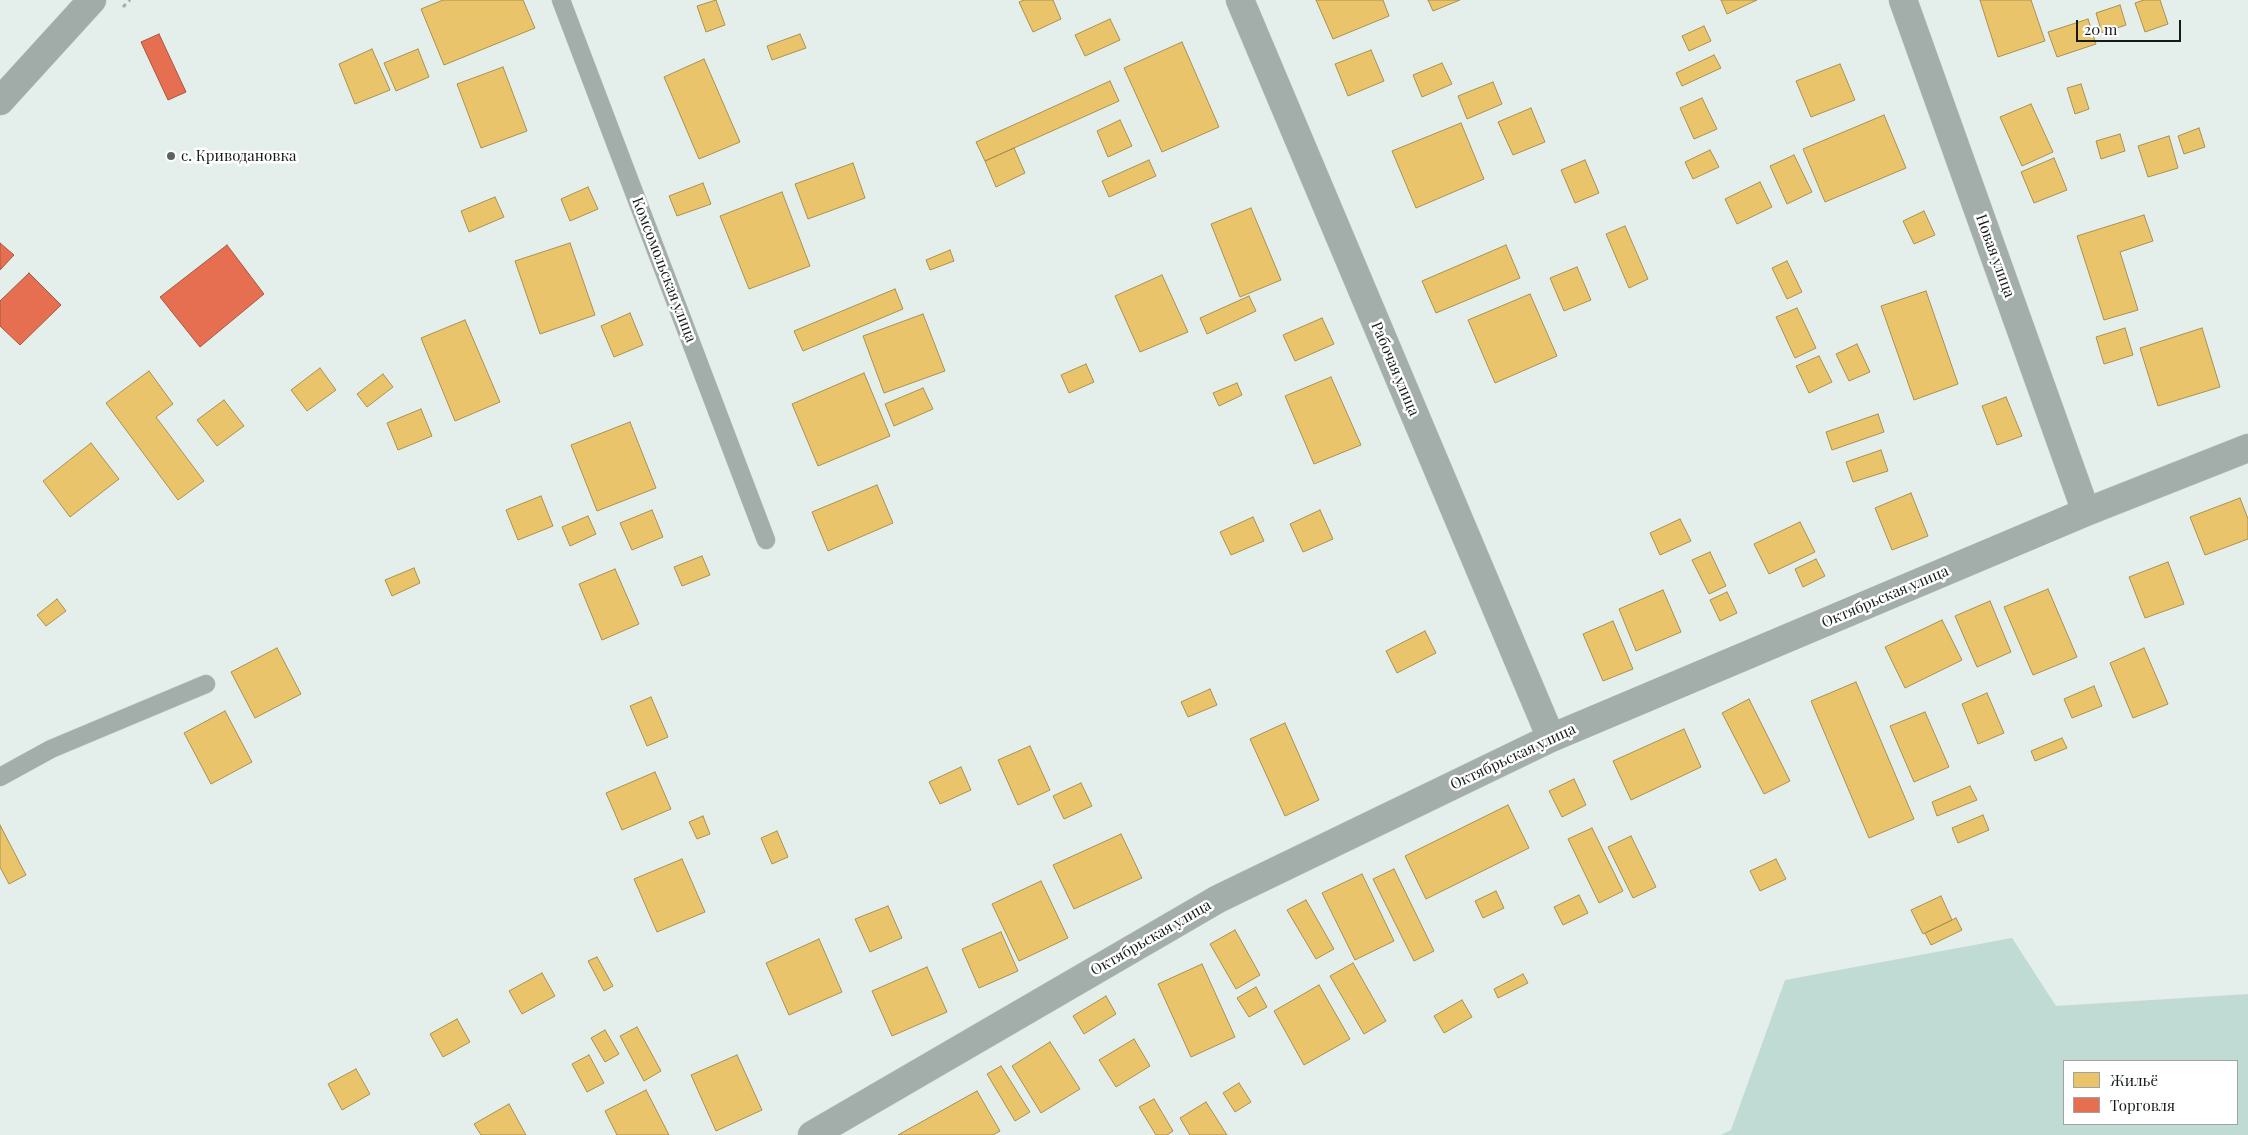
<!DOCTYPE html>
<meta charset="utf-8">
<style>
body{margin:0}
#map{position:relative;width:2248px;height:1135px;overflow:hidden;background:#e4eeeb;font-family:"Playfair Display",serif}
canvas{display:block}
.legend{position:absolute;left:2063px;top:1060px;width:175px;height:65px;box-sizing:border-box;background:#fff;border:1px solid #a1a3a3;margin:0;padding:6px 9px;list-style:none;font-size:15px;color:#131a18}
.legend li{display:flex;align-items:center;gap:10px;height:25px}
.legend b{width:25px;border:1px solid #a1a3a3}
.scale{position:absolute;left:2076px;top:20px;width:105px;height:22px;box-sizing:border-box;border:2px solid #131a18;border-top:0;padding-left:6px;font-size:15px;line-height:18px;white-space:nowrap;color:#131a18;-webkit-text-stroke:4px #fff;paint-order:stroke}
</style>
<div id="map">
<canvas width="2248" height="1135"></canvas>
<ul class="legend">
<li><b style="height:14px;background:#e9c46a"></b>Жильё</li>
<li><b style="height:14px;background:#e76f51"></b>Торговля</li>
</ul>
<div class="scale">20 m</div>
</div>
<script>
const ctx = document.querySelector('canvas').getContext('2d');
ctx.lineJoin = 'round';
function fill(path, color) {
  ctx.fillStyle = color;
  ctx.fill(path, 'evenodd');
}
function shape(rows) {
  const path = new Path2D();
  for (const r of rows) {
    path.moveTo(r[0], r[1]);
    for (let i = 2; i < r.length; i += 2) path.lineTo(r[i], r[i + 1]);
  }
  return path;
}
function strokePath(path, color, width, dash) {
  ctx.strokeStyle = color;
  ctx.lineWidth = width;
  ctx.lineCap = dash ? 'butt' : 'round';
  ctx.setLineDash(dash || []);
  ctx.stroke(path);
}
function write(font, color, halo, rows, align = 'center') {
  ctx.font = font + ' "Playfair Display",serif';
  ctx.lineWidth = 5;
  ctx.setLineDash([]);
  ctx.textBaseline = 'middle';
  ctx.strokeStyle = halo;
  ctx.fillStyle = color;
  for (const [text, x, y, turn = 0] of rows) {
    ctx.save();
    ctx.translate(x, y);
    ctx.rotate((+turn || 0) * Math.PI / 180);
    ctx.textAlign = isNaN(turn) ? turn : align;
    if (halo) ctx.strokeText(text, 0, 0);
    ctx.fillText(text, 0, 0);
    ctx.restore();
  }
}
fill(shape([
 [2012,938,2056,1006,2248,994,2248,1135,1721,1135,1731,1130,1785,980],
 [2064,1061,2237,1061,2237,1124,2064,1124]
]), '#c0dbd4');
const homes = shape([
 [443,0,523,0,535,28,444,65,421,9,443,0],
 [716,0,725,25,706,32,697,6,716,0],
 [1024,0,1053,0,1061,19,1033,32,1019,2,1024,0],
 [1316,0,1383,0,1389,16,1333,39,1316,0],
 [1428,0,1460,0,1433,11,1428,0],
 [1721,0,1757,0,1727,14,1721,0],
 [1980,0,2031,0,2045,41,1998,57,1980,0],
 [2144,0,2160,0,2168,24,2145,32,2135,3,2144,0],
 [2120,5,2126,25,2102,33,2096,13,2120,5],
 [1110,19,1120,40,1085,56,1075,35,1110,19],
 [2088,19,2096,44,2057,57,2048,32,2088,19],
 [1704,26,1711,41,1689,51,1682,36,1704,26],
 [800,34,806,48,772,60,767,46,800,34],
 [1182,42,1219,127,1162,152,1124,68,1182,42],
 [372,49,390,90,355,104,339,64,372,49],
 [418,49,429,77,396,91,384,63,418,49],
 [1371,50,1384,81,1348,96,1335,64,1371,50],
 [1714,55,1721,68,1682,86,1676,73,1714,55],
 [704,59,740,142,699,159,664,77,704,59],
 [1442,63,1452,84,1422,97,1413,75,1442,63],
 [1840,64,1855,100,1811,117,1796,81,1840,64],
 [503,67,527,131,481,148,457,84,503,67],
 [1110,81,1119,101,985,161,976,142,1110,81],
 [1493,82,1502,104,1467,119,1458,96,1493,82],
 [2081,84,2089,109,2075,114,2067,88,2081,84],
 [1702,98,1717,129,1694,139,1680,108,1702,98],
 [2031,104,2053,152,2022,166,2000,117,2031,104],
 [1531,108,1545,142,1513,155,1498,122,1531,108],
 [1884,115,1906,168,1825,202,1803,149,1884,115],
 [1120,120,1132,146,1108,157,1097,131,1120,120],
 [1461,123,1484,179,1416,208,1392,151,1461,123],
 [2199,128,2205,147,2184,154,2178,136,2199,128],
 [2120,134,2125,151,2101,159,2096,141,2120,134],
 [2169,136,2178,168,2148,177,2138,146,2169,136],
 [1014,148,1025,173,996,187,985,161,1014,148],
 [1710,150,1719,167,1693,179,1685,162,1710,150],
 [1794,155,1812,192,1787,204,1770,166,1794,155],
 [2054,158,2067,190,2034,203,2021,172,2054,158],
 [1149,160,1156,176,1109,197,1102,181,1149,160],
 [1585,160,1599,193,1575,203,1561,170,1585,160],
 [853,163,865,198,808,219,795,184,853,163],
 [1760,182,1772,207,1737,224,1725,199,1760,182],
 [703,183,711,204,677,216,669,196,703,183],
 [588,187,598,209,570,221,561,199,588,187],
 [782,192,810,266,749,289,720,216,782,192],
 [495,197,504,217,469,232,461,211,495,197],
 [1251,208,1281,280,1240,297,1211,224,1251,208],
 [1924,211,1935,235,1914,244,1903,221,1924,211],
 [2144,215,2153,241,2120,252,2138,310,2104,320,2077,236,2144,215],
 [1625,226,1648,279,1629,288,1606,234,1625,226],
 [570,243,595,315,540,334,515,261,570,243],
 [1506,245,1520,278,1436,313,1422,281,1506,245],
 [950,250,954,261,930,270,926,260,950,250],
 [1787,261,1802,292,1787,299,1772,268,1787,261],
 [1577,267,1591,300,1564,311,1550,278,1577,267],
 [1162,275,1188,332,1140,352,1115,296,1162,275],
 [895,289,903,309,803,351,794,331,895,289],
 [1926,291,1958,384,1914,400,1881,306,1926,291],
 [1530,294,1557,356,1495,383,1468,320,1530,294],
 [1249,296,1256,311,1207,334,1200,318,1249,296],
 [1797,308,1816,348,1795,358,1776,317,1797,308],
 [630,313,643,345,614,357,601,326,630,313],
 [923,314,945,371,884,393,863,336,923,314],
 [1322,318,1334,344,1295,361,1283,335,1322,318],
 [465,320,500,402,455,421,421,338,465,320],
 [2125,328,2133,355,2104,364,2096,337,2125,328],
 [2202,328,2220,387,2158,406,2140,348,2202,328],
 [1857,344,1870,372,1849,381,1836,354,1857,344],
 [1819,356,1832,382,1809,393,1796,366,1819,356],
 [1086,364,1094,382,1069,393,1061,375,1086,364],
 [320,368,336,390,307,411,291,390,320,368],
 [149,371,173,404,156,417,204,481,178,500,106,403,149,371],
 [864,373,890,436,818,466,792,404,864,373],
 [383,374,393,387,367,407,357,394,383,374],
 [1331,377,1361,445,1314,464,1285,396,1331,377],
 [1237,383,1242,395,1219,406,1213,393,1237,383],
 [923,388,933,409,894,426,885,404,923,388],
 [2006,397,2022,436,1997,445,1982,406,2006,397],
 [224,400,244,426,217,446,197,420,224,400],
 [421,409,432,436,398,450,387,423,421,409],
 [1878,414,1884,432,1832,450,1826,432,1878,414],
 [630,422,656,488,597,511,571,445,630,422],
 [91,443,119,479,70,517,43,481,91,443],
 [1881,450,1888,471,1853,482,1846,462,1881,450],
 [877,485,893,523,828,551,812,512,877,485],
 [1911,493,1928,536,1892,550,1875,508,1911,493],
 [541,496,553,526,518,540,506,510,541,496],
 [2240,498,2248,519,2248,539,2205,555,2190,517,2240,498],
 [652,510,663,537,632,550,620,523,652,510],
 [1320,510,1333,539,1303,552,1290,524,1320,510],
 [588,516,596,534,570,546,562,527,588,516],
 [1253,517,1264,541,1231,555,1220,532,1253,517],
 [1680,519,1691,541,1660,555,1650,533,1680,519],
 [1800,522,1815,552,1769,574,1754,544,1800,522],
 [1710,552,1726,586,1709,594,1692,560,1710,552],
 [702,556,710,575,682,586,674,567,702,556],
 [1816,559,1825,576,1803,587,1795,569,1816,559],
 [2168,562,2184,604,2145,618,2129,577,2168,562],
 [414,568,420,583,392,596,385,580,414,568],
 [615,569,639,624,602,640,579,584,615,569],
 [2048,589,2077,657,2033,675,2004,607,2048,589],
 [1663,590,1681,632,1636,651,1619,609,1663,590],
 [1727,592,1737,613,1720,621,1710,600,1727,592],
 [57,599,66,611,46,626,37,615,57,599],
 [1990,601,2011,652,1977,667,1955,616,1990,601],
 [1942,620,1962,660,1905,688,1885,647,1942,620],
 [1613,621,1633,669,1603,681,1583,634,1613,621],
 [1425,631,1436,653,1397,673,1386,651,1425,631],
 [277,648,301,694,255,718,231,672,277,648],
 [2144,648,2168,704,2133,718,2110,663,2144,648],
 [1856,682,1914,819,1869,838,1811,701,1856,682],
 [2094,686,2102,706,2072,718,2064,699,2094,686],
 [1210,689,1217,705,1188,717,1181,702,1210,689],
 [1987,693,2004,733,1978,744,1962,704,1987,693],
 [651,697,668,737,647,746,630,706,651,697],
 [1749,699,1790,781,1764,794,1722,713,1749,699],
 [225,711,252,762,211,784,184,733,225,711],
 [1925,712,1949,767,1914,782,1890,726,1925,712],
 [1285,723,1319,800,1285,816,1250,739,1285,723],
 [1684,729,1701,767,1631,800,1613,761,1684,729],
 [2062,738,2067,748,2035,761,2031,751,2062,738],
 [1030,746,1050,790,1018,805,998,760,1030,746],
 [961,767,971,790,940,804,929,782,961,767],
 [655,772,671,809,622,830,606,793,655,772],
 [1574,779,1586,805,1562,817,1549,791,1574,779],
 [1081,783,1092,806,1064,819,1053,796,1081,783],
 [1970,786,1977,800,1937,816,1932,802,1970,786],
 [1508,805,1529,848,1426,899,1405,856,1508,805],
 [1983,815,1989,830,1958,843,1952,828,1983,815],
 [703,816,710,834,697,839,689,822,703,816],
 [0,825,26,875,9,884,0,867,0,825],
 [1592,828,1623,891,1599,903,1568,839,1592,828],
 [777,831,788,857,772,864,761,838,777,831],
 [1121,834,1142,878,1074,909,1053,865,1121,834],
 [1631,836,1656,887,1633,898,1608,847,1631,836],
 [682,859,705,912,657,932,634,879,682,859],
 [1776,859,1786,879,1760,891,1750,871,1776,859],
 [1394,869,1434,951,1414,961,1373,879,1394,869],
 [1362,874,1394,941,1355,960,1322,893,1362,874],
 [1041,881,1068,938,1019,961,992,904,1041,881],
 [1496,891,1504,908,1483,918,1475,901,1496,891],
 [1579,895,1588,913,1563,925,1554,907,1579,895],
 [1941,896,1952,920,1923,934,1911,910,1941,896],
 [1306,900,1334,949,1316,959,1287,910,1306,900],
 [888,906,902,938,870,952,855,919,888,906],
 [1956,918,1962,930,1931,945,1925,933,1956,918],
 [1235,930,1260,975,1236,989,1210,944,1235,930],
 [1001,932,1018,971,979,988,962,949,1001,932],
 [819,939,842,992,789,1015,766,963,819,939],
 [597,957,613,986,604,991,588,961,597,957],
 [1353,963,1386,1021,1364,1034,1330,976,1353,963],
 [1202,964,1235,1037,1191,1057,1158,984,1202,964],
 [927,967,947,1012,892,1036,872,991,927,967],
 [542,973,555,996,522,1014,509,991,542,973],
 [1523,974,1528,983,1498,998,1494,989,1523,974],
 [1319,985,1350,1039,1304,1065,1274,1011,1319,985],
 [1256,987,1267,1007,1249,1017,1237,998,1256,987],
 [1106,996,1116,1014,1084,1034,1073,1016,1106,996],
 [1462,1000,1472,1017,1444,1033,1434,1016,1462,1000],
 [457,1019,470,1042,443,1057,430,1034,457,1019],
 [637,1027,661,1071,644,1081,620,1036,637,1027],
 [605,1030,619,1054,605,1062,591,1038,605,1030],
 [1134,1039,1150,1066,1116,1087,1099,1060,1134,1039],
 [1050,1042,1080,1089,1041,1113,1012,1066,1050,1042],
 [589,1055,604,1083,587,1092,572,1064,589,1055],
 [737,1055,762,1110,716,1131,691,1075,737,1055],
 [1001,1066,1030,1112,1015,1121,987,1074,1001,1066],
 [356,1069,370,1094,342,1110,328,1084,356,1069],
 [1239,1083,1251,1102,1235,1112,1223,1093,1239,1083],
 [646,1090,669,1135,617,1135,605,1111,646,1090],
 [977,1091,1000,1131,993,1135,898,1135,977,1091],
 [1154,1099,1173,1131,1167,1135,1156,1135,1139,1107,1154,1099],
 [1206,1102,1227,1135,1190,1135,1180,1118,1206,1102],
 [509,1104,526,1135,481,1135,474,1124,509,1104]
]);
fill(homes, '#e9c46a');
strokePath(homes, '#a99151', 1);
const shops = shape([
 [159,34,186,92,168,100,141,42,159,34],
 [0,243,14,255,0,270,0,243],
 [227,245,264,294,200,347,160,297,227,245],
 [29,273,61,305,20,345,0,326,0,301,29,273]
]);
fill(shops, '#e76f51');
strokePath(shops, '#a75640', 1);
const lane = shape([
 [561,0,766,540],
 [0,777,51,749,206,684]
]);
const street = shape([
 [1240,0,1551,738],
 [1903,0,2086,512],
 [812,1135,1218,899,1551,738,2086,512,2248,448]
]);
const secondary = shape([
 [0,101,92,0]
]);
strokePath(lane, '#c3cbc8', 19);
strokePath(street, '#c3cbc8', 29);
strokePath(secondary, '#c3cbc8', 29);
strokePath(shape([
 [123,7,130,0]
]), '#a5aeab', 3, [4, 4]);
strokePath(lane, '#a3adaa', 18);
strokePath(street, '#a3adaa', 28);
strokePath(secondary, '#a1aca9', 28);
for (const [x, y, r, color] of [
 [171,156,5,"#5c6462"]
]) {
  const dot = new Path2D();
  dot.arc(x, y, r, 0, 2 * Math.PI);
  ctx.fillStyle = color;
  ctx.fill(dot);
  strokePath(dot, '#fff', 2);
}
write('15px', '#131a18', '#fff', [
 ["с. Криводановка",181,156]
], 'left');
write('15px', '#131a18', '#fff', [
 ["Новая улица",1995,256,70],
 ["Комсомольская улица",664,270,69],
 ["Рабочая улица",1395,369,67],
 ["Октябрьская улица",1885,597,-23],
 ["Октябрьская улица",1513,757,-25],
 ["Октябрьская улица",1151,938,-30]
]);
</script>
